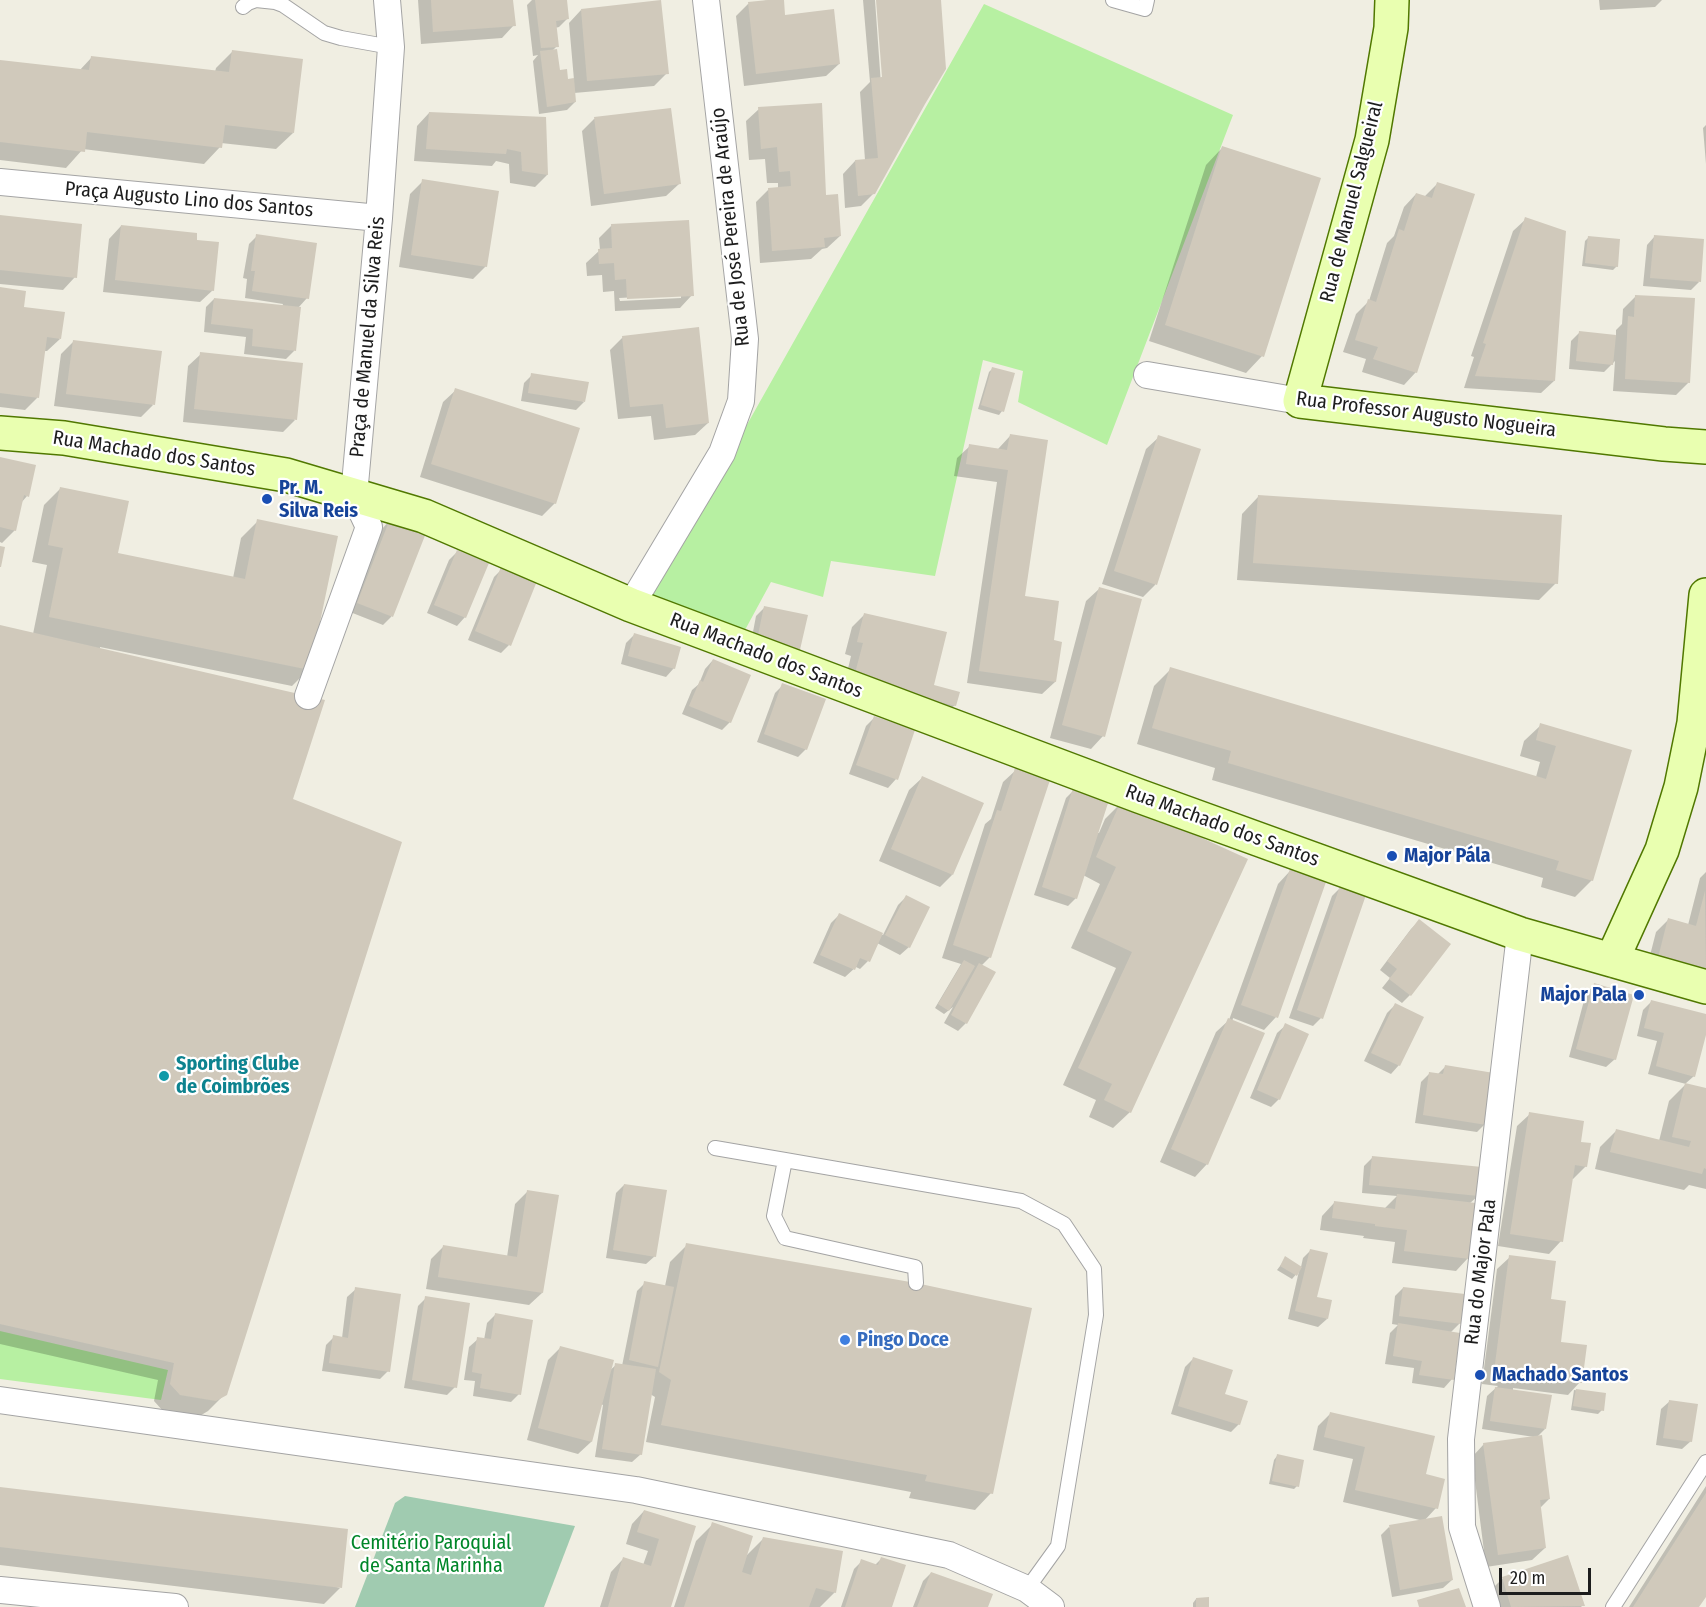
<!DOCTYPE html>
<meta charset="utf-8">
<style>
body{margin:0}
#map{position:relative;width:1706px;height:1607px;overflow:hidden;background:#f0eee2;font-family:"Fira Sans Condensed",sans-serif}
canvas{display:block}
.scale{position:absolute;left:1499px;top:1568px;width:92px;height:27px;box-sizing:border-box;border:3px solid #1d1d1d;border-top:0;padding-left:8px;font-size:18px;line-height:21px;white-space:nowrap;color:#1d1d1d;-webkit-text-stroke:4px #fff;paint-order:stroke}
</style>
<div id="map">
<canvas width="1706" height="1607"></canvas>
<div class="scale">20 m</div>
</div>
<script>
const ctx = document.querySelector('canvas').getContext('2d');
ctx.lineJoin = 'round';
function fill(path, color) {
  ctx.fillStyle = color;
  ctx.fill(path, 'evenodd');
}
function shape(rows) {
  const path = new Path2D();
  for (const r of rows) {
    path.moveTo(r[0], r[1]);
    for (let i = 2; i < r.length; i += 2) path.lineTo(r[i], r[i + 1]);
  }
  return path;
}
function strokePath(path, color, width, dash) {
  ctx.strokeStyle = color;
  ctx.lineWidth = width;
  ctx.lineCap = dash ? 'butt' : 'round';
  ctx.setLineDash(dash || []);
  ctx.stroke(path);
}
function write(font, color, halo, rows, align = 'center') {
  ctx.font = font + ' "Fira Sans Condensed",sans-serif';
  ctx.lineWidth = 4.5;
  ctx.setLineDash([]);
  ctx.textBaseline = 'middle';
  ctx.strokeStyle = halo;
  ctx.fillStyle = color;
  for (const [text, x, y, turn = 0] of rows) {
    ctx.save();
    ctx.translate(x, y);
    ctx.rotate((+turn || 0) * Math.PI / 180);
    ctx.textAlign = isNaN(turn) ? turn : align;
    if (halo) ctx.strokeText(text, 0, 0);
    ctx.fillText(text, 0, 0);
    ctx.restore();
  }
}
fill(shape([
 [984,4,1233,115,1107,445,1018,402,1023,371,983,360,935,576,831,561,823,597,771,582,745,630,651,595],
 [0,1331,168,1370,161,1400,0,1379]
]), '#b7f0a2');
fill(shape([
 [405,1496,575,1526,544,1607,355,1607,395,1503]
]), '#a0cbb0');
fill(shape([
 [418,0,512,0,514,25,502,38,421,44],
 [532,0,566,0,567,19,559,27,555,28,557,46,552,51,559,72,567,80,574,80,569,23,581,10,667,73,654,86,574,93,575,102,567,110,539,114,533,61,538,55,533,56,527,5],
 [769,0,782,0,784,17,839,64,826,76,744,86,736,16,748,4],
 [863,0,875,0,881,85,884,85,878,0,939,0,874,193,861,206,845,208,843,174,855,161,865,160,860,92,870,82],
 [1599,0,1662,0,1655,7,1600,10],
 [232,52,293,133,276,149,221,143,220,147,204,164,83,149,66,168,0,160,0,61,79,71,92,57,215,72,216,68],
 [759,109,825,197,840,236,827,248,822,249,811,259,760,263,756,202,769,189,778,188,778,183,767,183,765,159,749,160,746,121],
 [670,110,679,184,666,196,591,206,582,131,594,119],
 [429,113,544,119,547,175,535,187,510,183,509,164,496,161,492,166,414,161,417,126],
 [1706,125,1706,164,1703,128],
 [1222,148,1262,356,1246,373,1149,341,1206,165],
 [423,181,486,266,473,279,399,267,410,194],
 [1438,183,1416,372,1404,385,1362,372,1366,359,1343,352,1356,314,1369,301,1387,243,1394,236,1404,207,1416,194,1424,197],
 [0,217,75,277,63,290,0,284],
 [1526,219,1554,381,1541,393,1464,388,1474,357,1471,356,1513,231],
 [612,225,692,295,680,308,615,311,614,291,603,292,602,275,587,276,586,263,600,250,599,238],
 [681,295,681,298,620,301,619,298],
 [121,226,195,241,213,290,200,302,103,292,109,239],
 [257,236,307,298,298,308,294,351,286,359,244,354,246,337,204,332,206,307,214,299,282,307,283,304,245,298,247,279,243,278,249,244],
 [1655,236,1699,282,1691,290,1643,286,1647,245],
 [1589,237,1617,266,1613,270,1582,266,1585,241],
 [0,289,60,339,47,351,44,351,37,398,25,410,0,407],
 [1636,296,1689,382,1676,395,1613,391,1615,361,1604,372,1569,369,1571,341,1579,333,1616,336,1616,330,1622,324,1623,309],
 [623,337,708,423,695,435,654,440,651,416,618,419,610,350],
 [74,341,153,405,141,417,54,406,61,354],
 [201,354,295,420,283,432,183,422,188,366],
 [993,368,1002,411,999,415,978,409,989,372],
 [532,375,584,402,576,410,521,401,524,383],
 [456,390,555,503,542,516,420,477,443,402],
 [1010,436,1023,597,1052,642,1055,682,1042,694,967,683,997,482,954,476,957,458,970,446,998,449],
 [1159,437,1199,450,1155,585,1143,597,1102,584,1146,449],
 [0,458,27,496,21,503,15,530,2,543,0,542],
 [60,489,116,555,233,578,241,538,258,521,309,669,292,686,100,647,100,649,291,799,225,1394,208,1411,198,1417,163,1411,154,1401,158,1380,0,1344,0,626,33,634,47,565,32,562,44,505],
 [1258,497,1556,583,1539,600,1237,580,1242,514],
 [390,520,424,534,391,617,383,625,350,612,382,529],
 [457,552,487,564,465,617,457,626,427,613,449,560],
 [502,569,509,645,501,653,468,640,494,577],
 [1099,589,1103,736,1091,749,1050,738,1086,601],
 [765,607,806,616,749,653,756,616],
 [864,615,932,687,955,705,942,717,842,694,851,656,845,654,852,627],
 [634,635,674,668,666,677,621,664,626,643],
 [713,660,730,722,722,730,682,714,692,690,699,684,705,669],
 [1171,669,1536,777,1540,762,1520,756,1524,741,1541,725,1630,751,1592,880,1575,897,1541,887,1543,878,1212,780,1215,768,1137,744,1154,686],
 [783,685,806,749,798,757,757,742,775,693],
 [874,718,896,779,888,788,849,774,866,726],
 [1016,770,990,957,981,966,994,973,966,1023,958,1031,944,1023,953,1007,944,1014,935,1008,961,964,942,958,985,824,991,819,1003,782],
 [922,778,952,875,940,887,879,861,909,790],
 [1074,790,1097,833,1099,833,1105,819,1122,802,1246,860,1130,1112,1113,1128,1089,1117,1096,1100,1063,1085,1116,968,1071,948,1100,884,1083,875,1076,898,1068,906,1034,895,1066,798],
 [1290,871,1276,1017,1264,1030,1233,1018,1207,1164,1195,1177,1160,1162,1216,1032,1229,1020,1278,884],
 [1706,872,1706,986,1646,971,1656,932,1668,920,1688,925,1700,878],
 [1340,888,1321,1018,1313,1026,1289,1018,1332,896],
 [906,897,909,947,900,955,877,943,868,961,860,969,856,967,845,977,813,963,831,923,839,915,883,935,898,905],
 [1419,921,1410,995,1402,1003,1382,988,1390,978,1380,970,1411,929],
 [1595,985,1615,1059,1606,1067,1569,1057,1586,993],
 [1651,1002,1706,1016,1706,1029,1694,1076,1685,1084,1706,1089,1706,1189,1689,1185,1684,1190,1595,1169,1600,1147,1617,1130,1659,1141,1669,1101,1686,1084,1648,1074,1657,1041,1637,1036,1643,1010],
 [1395,1005,1399,1065,1391,1074,1364,1061,1387,1013],
 [1286,1025,1279,1099,1271,1107,1250,1098,1277,1033],
 [1445,1067,1485,1124,1477,1132,1415,1123,1421,1082,1429,1074,1437,1075],
 [1530,1114,1579,1143,1586,1166,1573,1179,1571,1178,1561,1241,1549,1254,1498,1246,1517,1126],
 [1373,1157,1478,1196,1469,1204,1468,1258,1456,1271,1392,1263,1395,1242,1363,1238,1364,1236,1320,1230,1322,1216,1334,1203,1385,1208,1397,1196,1362,1193,1364,1166],
 [624,1185,655,1256,646,1264,606,1258,616,1193],
 [528,1191,542,1293,529,1305,426,1289,431,1259,443,1247,507,1257,515,1204],
 [687,1245,991,1493,975,1510,909,1498,911,1492,646,1442,655,1397,650,1394,641,1454,632,1462,595,1457,603,1405,601,1404,591,1442,578,1454,527,1440,548,1360,560,1348,609,1371,616,1365,622,1366,637,1291,645,1283,665,1286,670,1262],
 [1311,1250,1315,1298,1327,1319,1318,1327,1288,1319,1299,1271,1292,1279,1277,1270,1286,1258,1301,1267,1303,1258],
 [1510,1257,1560,1343,1580,1382,1568,1395,1513,1388,1513,1391,1545,1429,1537,1437,1549,1499,1540,1508,1545,1548,1532,1560,1486,1567,1472,1457,1484,1444,1534,1437,1482,1429,1487,1396,1498,1386,1482,1384,1497,1269],
 [1403,1288,1460,1323,1450,1333,1452,1379,1444,1388,1412,1383,1414,1368,1385,1364,1390,1333,1398,1325,1392,1324,1395,1296],
 [356,1289,388,1371,380,1379,322,1371,326,1345,334,1337,342,1338,347,1297],
 [426,1298,455,1387,447,1395,404,1388,418,1306],
 [495,1315,519,1394,511,1402,473,1396,475,1381,464,1380,469,1347,478,1339,484,1340,487,1323],
 [1193,1359,1223,1395,1239,1424,1231,1432,1171,1414,1185,1367],
 [1574,1390,1605,1394,1602,1410,1598,1414,1571,1410],
 [1670,1401,1691,1441,1682,1449,1656,1445,1661,1409],
 [1331,1413,1424,1475,1436,1508,1424,1521,1343,1502,1353,1459,1313,1450,1318,1426],
 [1277,1456,1297,1486,1294,1489,1269,1484,1274,1460],
 [1706,1486,1706,1594,1698,1607,1629,1607],
 [0,1489,340,1588,324,1604,0,1565],
 [644,1511,694,1527,670,1607,600,1607,611,1572,623,1559,643,1565,648,1551,626,1544,632,1524],
 [713,1524,745,1557,764,1538,835,1592,820,1607,674,1607,696,1541],
 [1389,1527,1452,1580,1443,1588,1392,1597,1381,1535],
 [1567,1557,1583,1605,1581,1607,1501,1607,1494,1587,1502,1579],
 [882,1558,891,1607,841,1607,854,1569,862,1561,875,1565],
 [931,1573,986,1607,913,1607,923,1581],
 [1196,1599,1208,1607,1193,1607,1193,1603]
]), '#0003');
fill(shape([
 [431,0,513,0,516,26,433,32],
 [535,0,567,0,569,19,556,21,559,47,541,48],
 [661,0,669,74,587,81,581,9],
 [768,0,784,0,785,15,834,9,840,64,756,74,748,2],
 [876,0,941,0,946,69,925,104,875,194,858,196,855,160,878,158,871,78,882,77],
 [557,49,560,70,567,69,568,79,574,78,576,102,547,107,540,51],
 [232,50,303,59,294,133,225,125,222,148,87,132,85,152,0,142,0,60,89,70,91,56,229,72],
 [822,103,826,195,838,194,841,236,824,238,825,247,772,251,768,188,791,186,790,171,779,172,777,147,761,149,758,107],
 [671,108,681,184,604,194,594,117],
 [429,112,546,117,548,175,522,171,521,152,507,149,506,154,426,149],
 [1222,146,1321,178,1264,357,1165,325],
 [422,179,499,191,487,267,411,255],
 [1437,182,1475,194,1417,373,1373,359,1378,347,1355,340,1368,299,1376,302,1399,229,1404,231,1416,193,1432,198],
 [0,215,82,224,77,278,0,270],
 [1525,217,1566,231,1555,381,1475,376,1486,344,1483,343],
 [689,220,694,296,627,299,626,279,615,280,614,263,599,264,598,249,612,248,611,224],
 [121,225,197,233,197,240,219,242,214,291,115,280],
 [256,234,317,243,309,299,252,291,255,271,251,271],
 [1654,235,1704,239,1701,282,1650,278],
 [1588,236,1620,239,1618,267,1585,263],
 [0,287,26,291,24,307,65,312,61,339,47,337,39,398,0,393],
 [1635,295,1695,298,1690,383,1625,379,1628,316,1634,317],
 [214,298,301,307,296,351,252,346,253,329,211,324],
 [699,327,709,423,666,428,663,404,630,407,622,336],
 [1579,331,1616,335,1613,365,1576,361],
 [73,340,162,351,155,405,66,394],
 [200,352,303,363,297,420,194,409],
 [992,367,1015,373,1004,412,981,405],
 [531,373,589,382,585,402,528,393],
 [455,388,580,428,556,504,431,464],
 [1010,434,1048,440,1025,596,1059,601,1054,640,1062,642,1056,682,979,671,1008,470,966,464,969,444,1007,450],
 [1158,435,1201,449,1157,585,1114,571],
 [0,457,36,465,29,497,24,495,16,531,0,527],
 [60,487,129,501,118,553,245,579,257,519,338,536,310,670,49,617,63,548,48,545],
 [1258,495,1562,515,1558,584,1253,563],
 [390,519,426,533,393,617,357,603],
 [0,546,5,547,1,567,0,567],
 [457,550,489,563,466,618,434,605],
 [501,567,537,581,511,646,475,631],
 [1099,587,1142,599,1105,737,1062,725],
 [764,606,808,615,799,654,756,645],
 [864,613,947,632,934,685,960,692,956,706,853,681,863,643,857,642],
 [0,625,325,700,293,799,402,842,227,1395,216,1401,180,1395,170,1384,174,1363,0,1324],
 [634,633,681,647,675,669,628,656],
 [713,659,751,675,731,723,689,706,700,680,703,682],
 [1170,667,1546,779,1556,746,1536,740,1540,723,1632,750,1593,881,1556,870,1559,861,1228,763,1231,751,1152,728],
 [782,683,826,699,807,750,764,734],
 [874,716,915,730,898,780,856,765],
 [1015,768,1050,780,991,958,953,945,997,810,1001,811],
 [922,776,984,803,953,875,891,849],
 [1073,788,1109,800,1077,899,1042,887],
 [1121,801,1248,859,1131,1113,1104,1100,1112,1084,1078,1068,1132,952,1087,931,1116,867,1096,857],
 [1290,869,1326,882,1278,1018,1241,1005],
 [1340,886,1366,895,1323,1019,1297,1010],
 [1705,891,1706,971,1658,958,1668,918,1696,926],
 [906,895,930,907,910,948,885,935],
 [839,913,883,933,870,962,860,958,855,970,820,955],
 [1419,919,1451,944,1411,996,1389,979,1397,969,1387,961],
 [964,960,975,966,949,1011,938,1004],
 [979,963,996,972,967,1024,951,1015],
 [1594,983,1634,995,1616,1060,1576,1049],
 [1651,1000,1706,1014,1706,1035,1695,1077,1656,1066,1664,1033,1644,1028],
 [1395,1003,1424,1017,1400,1066,1371,1053],
 [1228,1018,1265,1033,1208,1165,1171,1149],
 [1285,1023,1309,1034,1280,1100,1257,1090],
 [1445,1065,1494,1073,1487,1125,1423,1115,1429,1072,1443,1074],
 [1685,1083,1706,1088,1706,1169,1704,1168,1702,1174,1610,1152,1616,1129,1689,1147,1691,1141,1672,1137],
 [1529,1112,1584,1121,1581,1142,1591,1143,1587,1167,1575,1165,1563,1242,1510,1234],
 [1372,1156,1482,1167,1479,1196,1369,1185],
 [624,1184,667,1190,656,1257,613,1250],
 [527,1190,559,1195,543,1293,438,1277,443,1245,517,1257],
 [1397,1194,1476,1203,1470,1259,1404,1251,1407,1230,1375,1226,1375,1224,1332,1218,1334,1201,1395,1209],
 [686,1243,916,1283,1032,1308,993,1494,925,1481,927,1475,661,1425,671,1380,659,1372],
 [1310,1249,1328,1253,1317,1297,1332,1300,1328,1319,1295,1311],
 [1509,1255,1556,1261,1551,1299,1566,1301,1561,1342,1587,1345,1582,1383,1494,1372],
 [1285,1256,1302,1267,1297,1276,1280,1266],
 [644,1281,674,1287,658,1367,629,1360],
 [355,1287,401,1294,390,1372,329,1363,333,1335,348,1338],
 [1403,1287,1465,1294,1462,1324,1399,1316],
 [425,1296,470,1303,457,1388,412,1380],
 [495,1313,533,1320,521,1395,480,1388,482,1374,472,1372,477,1337,491,1339],
 [1398,1323,1460,1333,1454,1380,1419,1375,1422,1361,1393,1356],
 [560,1346,614,1360,592,1442,538,1428],
 [1193,1357,1233,1370,1225,1394,1248,1401,1240,1425,1178,1406],
 [615,1363,656,1369,642,1455,602,1449],
 [1495,1387,1552,1395,1546,1429,1490,1421],
 [1576,1389,1606,1393,1604,1411,1573,1406],
 [1669,1400,1698,1404,1692,1442,1663,1438],
 [1330,1412,1435,1436,1426,1474,1445,1479,1438,1509,1355,1490,1365,1447,1324,1437],
 [1542,1435,1550,1499,1540,1500,1546,1548,1498,1555,1483,1443],
 [1277,1454,1304,1460,1299,1487,1272,1481],
 [0,1487,348,1529,342,1588,0,1547],
 [1706,1493,1706,1597,1699,1607,1633,1607],
 [644,1510,696,1526,671,1607,608,1607,623,1557,651,1566,659,1539,637,1532],
 [1442,1516,1453,1580,1400,1590,1389,1525],
 [712,1522,753,1536,742,1572,751,1575,763,1537,843,1551,836,1593,816,1588,809,1607,684,1607],
 [1568,1555,1585,1606,1511,1607,1502,1577],
 [881,1557,906,1565,892,1607,845,1607,861,1559,878,1565],
 [931,1572,993,1594,988,1607,917,1607],
 [1459,1588,1466,1607,1419,1607,1417,1600],
 [1209,1597,1209,1607,1196,1607,1196,1598]
]), '#d0c9bb');
const lane = shape([
 [1113,0,1145,9,1147,0],
 [243,7,248,3,256,0,275,2,283,5,324,33,341,38,391,47],
 [715,1148,785,1160],
 [916,1283,915,1267,785,1238,774,1216,785,1160,1021,1201,1064,1224,1094,1269,1096,1315,1058,1546,1027,1589],
 [1613,1607,1706,1462]
]);
const street = shape([
 [0,182,379,218],
 [1147,375,1300,401],
 [631,605,722,453,741,401,745,339,706,0],
 [308,696,369,527,354,495,379,218,391,47,387,0],
 [0,1400,636,1490,949,1555,1027,1589,1051,1607],
 [0,1590,175,1607],
 [1487,1607,1462,1527,1461,1439,1520,934]
]);
const secondary = shape([
 [1392,0,1391,28,1372,140,1300,401,1664,444,1706,447],
 [0,433,64,438,286,475,424,516,631,605,1139,796,1520,934,1706,987],
 [1612,960,1662,850,1681,787,1694,723,1706,595]
]);
strokePath(lane, '#a4a4a4', 16);
strokePath(street, '#a4a4a4', 28);
strokePath(secondary, '#507800', 36);
strokePath(lane, '#fff', 14);
strokePath(street, '#fff', 26);
strokePath(secondary, '#e9ffb0', 33);
for (const [x, y, r, color] of [
 [267,499,6,"#1a4fb4"],
 [1392,856,6,"#1a4fb4"],
 [1639,995,6,"#1a4fb4"],
 [164,1076,6,"#0f9aa8"],
 [845,1340,6,"#3f7fe0"],
 [1480,1375,6,"#1a4fb4"]
]) {
  const dot = new Path2D();
  dot.arc(x, y, r, 0, 2 * Math.PI);
  ctx.fillStyle = color;
  ctx.fill(dot);
  strokePath(dot, '#fff', 2);
}
write('20px', '#1d1d1d', '#fff', [
 ["Praça Augusto Lino dos Santos",189,200,5],
 ["Rua de Manuel Salgueiral",1352,202,-76],
 ["Rua de José Pereira de Araújo",731,227,-96],
 ["Praça de Manuel da Silva Reis",368,337,-85],
 ["Rua Professor Augusto Nogueira",1426,415,7],
 ["Rua Machado dos Santos",154,454,9],
 ["Rua Machado dos Santos",766,656,21],
 ["Rua Machado dos Santos",1222,826,20],
 ["Rua do Major Pala",1481,1272,-83]
]);
write('bold 20px', '#164399', '#fff', [
 ["Pr. M.",279,488],
 ["Silva Reis",279,511],
 ["Major Pála",1404,856],
 ["Major Pala",1627,995,"right"],
 ["Machado Santos",1492,1375]
], 'left');
write('bold 20px', '#0d838f', '#fff', [
 ["Sporting Clube",176,1064],
 ["de Coimbrões",176,1087]
], 'left');
write('bold 20px', '#366cbe', '#fff', [
 ["Pingo Doce",857,1340]
], 'left');
write('20px', '#008629', '#fff', [
 ["Cemitério Paroquial",431,1543],
 ["de Santa Marinha",431,1566]
]);
</script>
